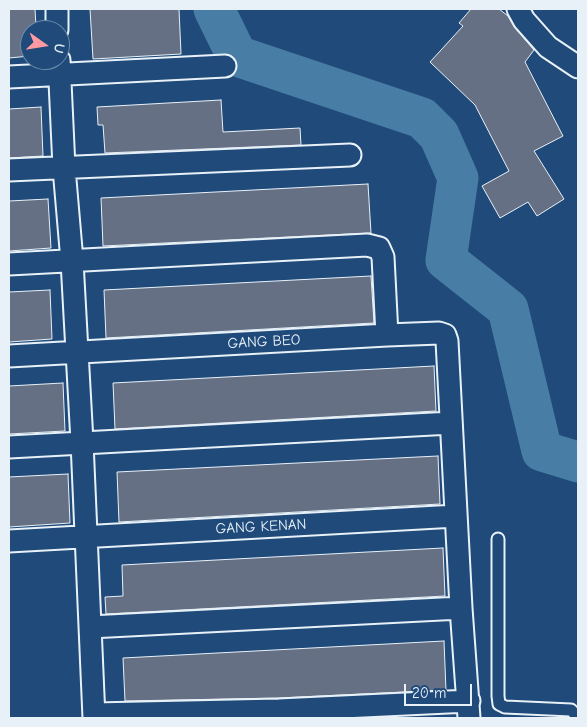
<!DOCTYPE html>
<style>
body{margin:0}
#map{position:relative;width:587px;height:727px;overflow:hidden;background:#1f4a7a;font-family:"Comic Neue",sans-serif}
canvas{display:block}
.frame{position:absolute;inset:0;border:10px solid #e8f1f8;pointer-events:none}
.north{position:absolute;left:20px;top:20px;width:50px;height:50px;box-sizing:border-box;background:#1f4a7a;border:1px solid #6f8dac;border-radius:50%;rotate:103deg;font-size:14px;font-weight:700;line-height:20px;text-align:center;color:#e8f1f8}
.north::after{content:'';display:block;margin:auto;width:18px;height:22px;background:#ff9aa2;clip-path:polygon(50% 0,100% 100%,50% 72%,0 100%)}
.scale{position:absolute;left:404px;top:684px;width:68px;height:22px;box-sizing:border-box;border:2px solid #e8f1f8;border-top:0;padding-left:6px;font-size:15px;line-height:18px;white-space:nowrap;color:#e8f1f8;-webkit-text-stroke:4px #1f4a7a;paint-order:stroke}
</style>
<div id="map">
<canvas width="587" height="727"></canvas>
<div class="frame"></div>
<div class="north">U</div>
<div class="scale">20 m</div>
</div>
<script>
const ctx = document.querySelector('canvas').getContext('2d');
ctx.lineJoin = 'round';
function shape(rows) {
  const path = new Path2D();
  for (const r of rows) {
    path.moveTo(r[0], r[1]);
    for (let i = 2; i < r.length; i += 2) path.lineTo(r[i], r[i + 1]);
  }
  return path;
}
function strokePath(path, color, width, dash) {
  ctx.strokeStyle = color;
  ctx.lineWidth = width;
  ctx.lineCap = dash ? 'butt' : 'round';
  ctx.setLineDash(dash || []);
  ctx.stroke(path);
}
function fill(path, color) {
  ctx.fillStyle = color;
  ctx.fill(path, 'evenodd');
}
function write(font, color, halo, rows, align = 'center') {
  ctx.font = font + ' "Comic Neue",sans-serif';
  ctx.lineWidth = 4.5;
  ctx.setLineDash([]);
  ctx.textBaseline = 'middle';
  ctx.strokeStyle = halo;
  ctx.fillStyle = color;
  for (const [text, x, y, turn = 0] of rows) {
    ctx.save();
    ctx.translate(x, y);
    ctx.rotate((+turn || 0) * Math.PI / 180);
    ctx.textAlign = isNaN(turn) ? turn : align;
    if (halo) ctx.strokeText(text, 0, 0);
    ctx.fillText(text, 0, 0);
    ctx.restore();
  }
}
strokePath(shape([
 [214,9,237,56,422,118,439,135,458,178,446,260,508,309,542,451,578,462]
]), '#487ea5', 41);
const building = shape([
 [9,9,35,9,36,26,30,26,30,56,9,58,9,9],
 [90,9,179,9,181,54,93,59,90,9],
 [471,9,499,9,508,16,515,28,534,50,525,62,563,136,534,151,564,199,537,216,528,202,500,218,482,186,509,171,475,105,430,62,463,26,459,23,471,9],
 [221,100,223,132,300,128,301,145,105,153,103,125,98,125,97,107,221,100],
 [41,107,43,156,9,158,9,109,41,107],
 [368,184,371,233,103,246,101,198,368,184],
 [48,199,51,248,9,251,9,201,48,199],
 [371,276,374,323,106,338,104,290,371,276],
 [50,290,52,339,9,342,9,292,50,290],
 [434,366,436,411,115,429,113,383,434,366],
 [63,383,65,431,9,434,9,386,63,383],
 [438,456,440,504,119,522,117,472,438,456],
 [68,474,70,523,9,527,9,477,68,474],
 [443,548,445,596,106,614,105,597,123,596,122,565,443,548],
 [444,641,446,690,279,698,125,701,123,658,444,641]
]);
fill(building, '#657084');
strokePath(building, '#e8f1f8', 1);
const service = shape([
 [498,539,498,696,499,704,505,707,571,710,578,717]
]);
const minor = shape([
 [57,9,57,30],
 [518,9,524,20,548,47,578,67],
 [59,60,64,168,72,261,82,442,94,718],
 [9,77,225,66],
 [9,170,350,155],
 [9,264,367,245,379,248,383,257,387,335],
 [9,356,387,335,439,333,445,335,447,341,461,608,469,718],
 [9,447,451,423],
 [9,541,456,516],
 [90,627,461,608],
 [94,714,279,710,469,701]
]);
strokePath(service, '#e8f1f8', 15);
strokePath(minor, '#e8f1f8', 25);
strokePath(service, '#1f4a7a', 11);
strokePath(minor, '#1f4a7a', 21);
write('15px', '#e8f1f8', '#1f4a7a', [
 ["GANG BEO",264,342,-3],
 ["GANG KENAN",261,527,-3]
]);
</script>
